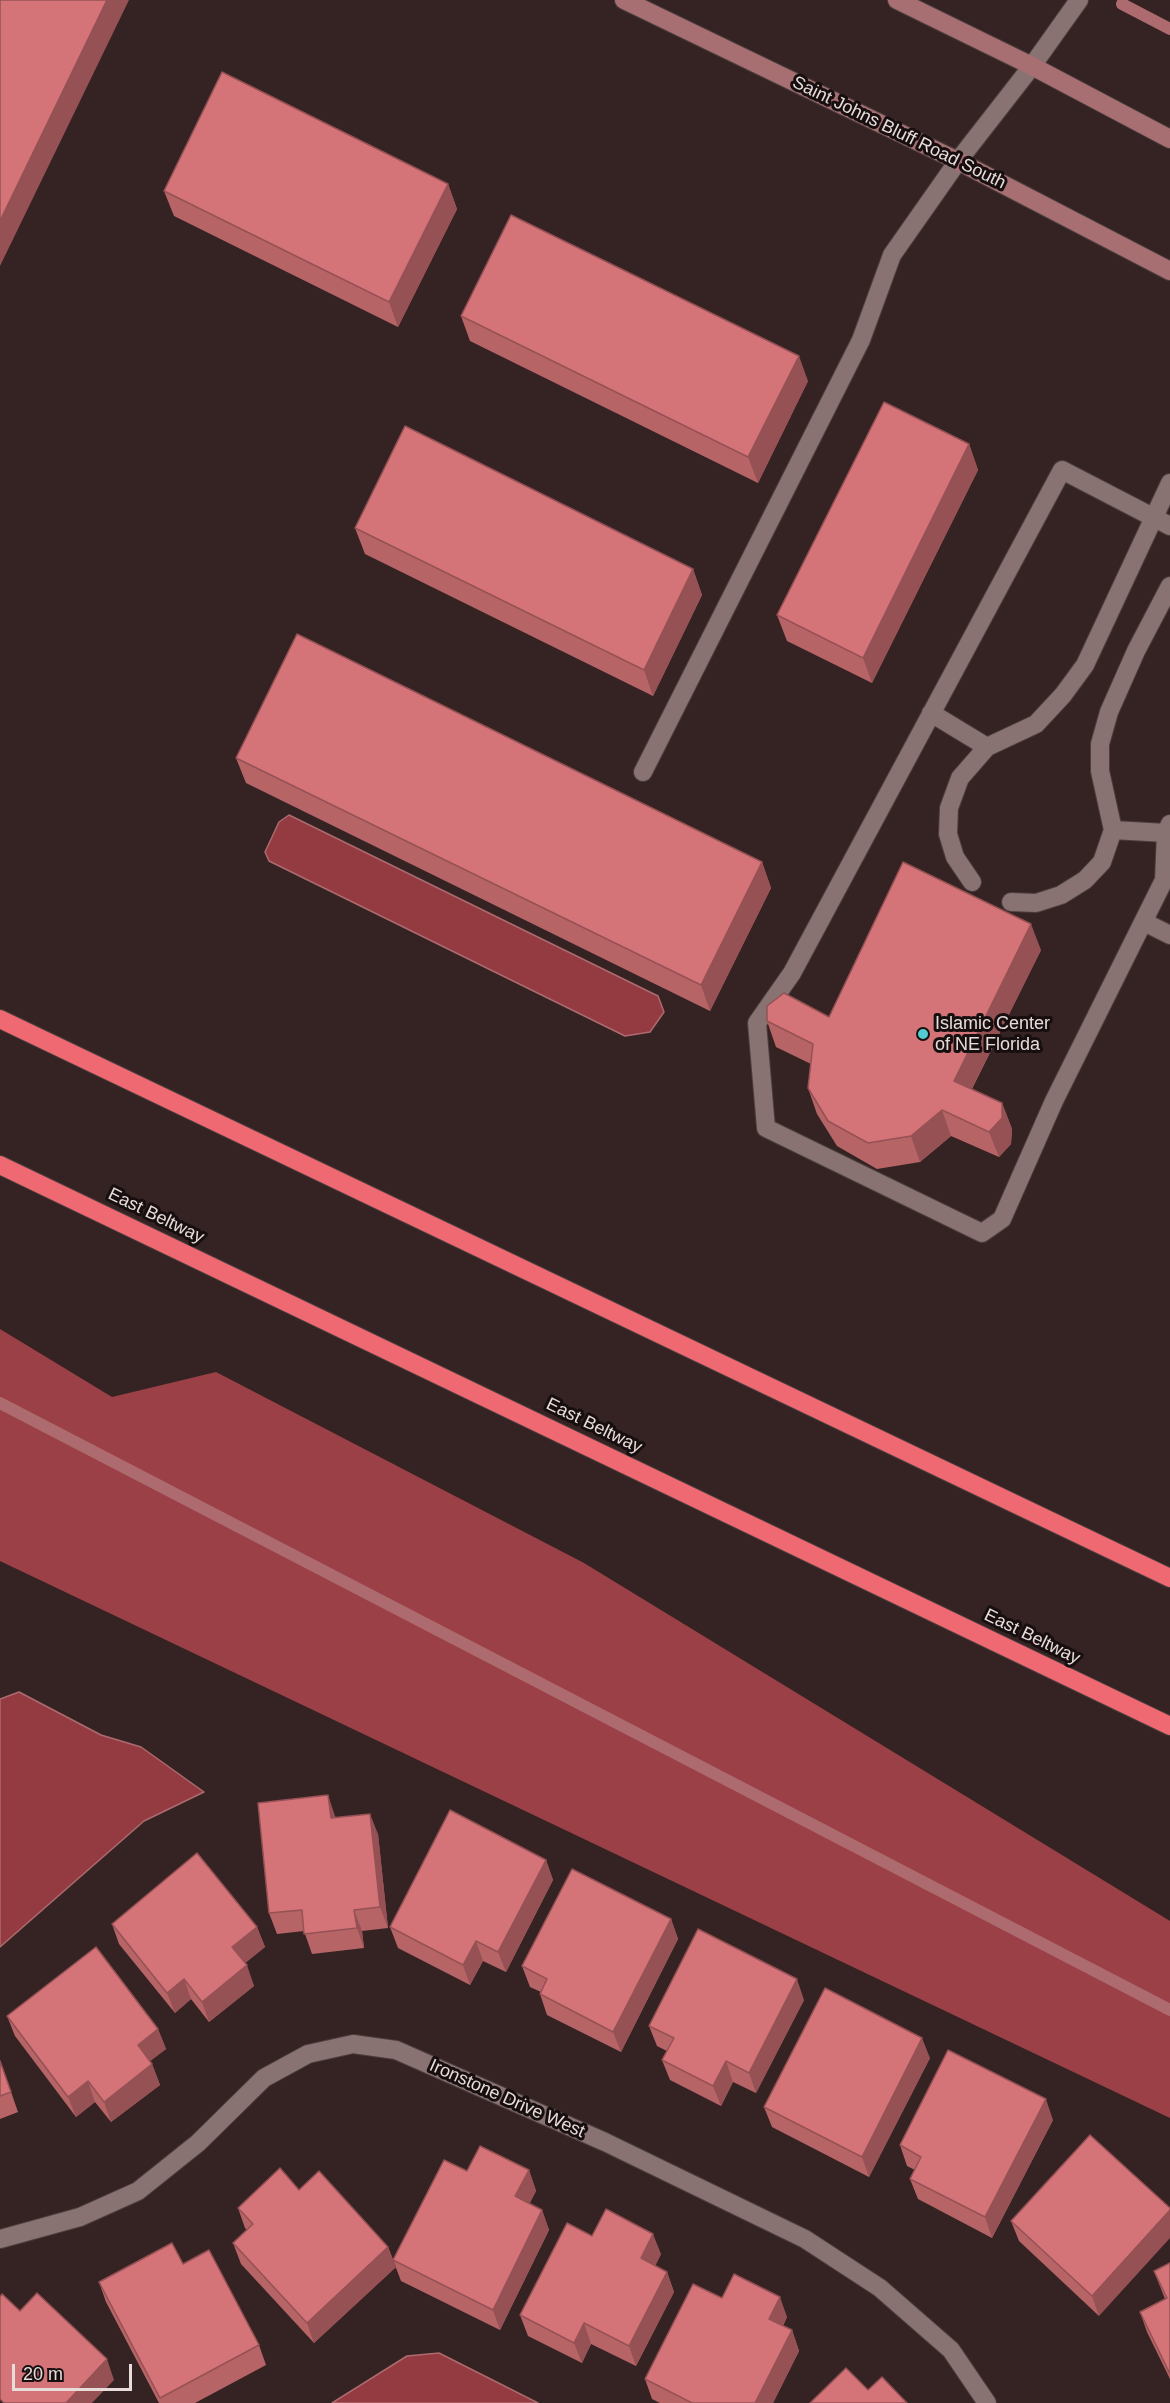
<!DOCTYPE html>
<style>
body{margin:0}
#map{position:relative;width:1170px;height:2403px;overflow:hidden;background:#352323;font-family:Arial,sans-serif}
canvas{display:block}
.scale{position:absolute;left:12px;top:2364px;width:120px;height:27px;box-sizing:border-box;border:3px solid #e8dcdb;border-top:0;padding-left:8px;font-size:18px;line-height:21px;white-space:nowrap;color:#e8dcdb;-webkit-text-stroke:4px #170f0f;paint-order:stroke}
</style>
<div id="map">
<canvas width="1170" height="2403"></canvas>
<div class="scale">20 m</div>
</div>
<script>
const ctx = document.querySelector('canvas').getContext('2d');
ctx.lineJoin = 'round';
function fill(path, color) {
  ctx.fillStyle = color;
  ctx.fill(path, 'evenodd');
}
function shape(rows) {
  const path = new Path2D();
  for (const r of rows) {
    path.moveTo(r[0], r[1]);
    for (let i = 2; i < r.length; i += 2) path.lineTo(r[i], r[i + 1]);
  }
  return path;
}
function strokePath(path, color, width, dash) {
  ctx.strokeStyle = color;
  ctx.lineWidth = width;
  ctx.lineCap = dash ? 'butt' : 'round';
  ctx.setLineDash(dash || []);
  ctx.stroke(path);
}
function write(font, color, halo, rows, align = 'center') {
  ctx.font = font + ' Arial,sans-serif';
  ctx.lineWidth = 6;
  ctx.setLineDash([]);
  ctx.textBaseline = 'middle';
  ctx.strokeStyle = halo;
  ctx.fillStyle = color;
  for (const [text, x, y, turn = 0] of rows) {
    ctx.save();
    ctx.translate(x, y);
    ctx.rotate((+turn || 0) * Math.PI / 180);
    ctx.textAlign = isNaN(turn) ? turn : align;
    if (halo) ctx.strokeText(text, 0, 0);
    ctx.fillText(text, 0, 0);
    ctx.restore();
  }
}
fill(shape([
 [0,1329,112,1397,216,1372,584,1563,1170,1921,1170,2118,0,1561]
]), '#9b4046');
const water = shape([
 [289,815,658,996,664,1012,650,1032,625,1036,269,861,265,852,279,822,289,815],
 [19,1692,101,1735,141,1747,204,1792,144,1821,0,1947,0,1699,19,1692],
 [439,2353,538,2403,332,2403,407,2356,439,2353]
]);
fill(water, '#943a41');
strokePath(water, '#ad6b6f', 1.5);
strokePath(shape([
 [1122,4,1170,29],
 [0,1403,1170,2010]
]), '#ad6b6f', 12);
const lane = shape([
 [1170,526,1062,470,792,973,757,1023,766,1128,982,1233,1002,1219,1054,1101,1164,880,1166,833,1170,824],
 [931,713,987,747],
 [643,772,861,340,892,255,958,161,1032,66,1079,0],
 [1113,830,1166,833],
 [972,882,955,857,948,834,949,808,960,778,987,747,1036,724,1063,695,1085,665,1170,483],
 [1011,902,1036,903,1061,895,1085,880,1102,862,1113,830,1100,771,1100,744,1109,712,1136,651,1170,586],
 [1144,922,1170,935]
]);
const street = shape([
 [0,2239,80,2217,138,2191,198,2143,264,2078,308,2054,353,2044,396,2050,605,2142,805,2239,880,2288,951,2350,987,2403]
]);
const secondary = shape([
 [624,0,958,161,1170,271],
 [897,0,1032,66,1170,139]
]);
const highway = shape([
 [0,1019,1170,1578],
 [0,1165,1170,1726]
]);
strokePath(lane, '#4d3e3e', 20);
strokePath(street, '#4d3e3e', 20);
strokePath(secondary, '#4d3e3e', 20);
strokePath(highway, '#4d3e3e', 20);
strokePath(lane, '#887272', 18);
strokePath(street, '#887272', 18);
strokePath(secondary, '#a76f72', 18);
strokePath(highway, '#ef6972', 18);
fill(shape([
 [448,184,457,209,398,327,174,216,164,191],
 [461,316,808,381,758,483,470,341],
 [969,444,978,470,872,683,787,641,777,615],
 [355,528,693,569,702,595,653,696,365,554],
 [236,758,762,862,771,888,710,1011,246,783],
 [1041,950,972,1089,1002,1103,1012,1129,1011,1144,999,1157,951,1136,920,1162,877,1169,837,1146,817,1114,808,1088,811,1064,776,1047,767,1021,829,1017],
 [335,1816,336,1818,378,1834,388,1928,362,1931,364,1948,312,1954,304,1931,277,1934,269,1913],
 [546,1860,553,1880,506,1972,483,1961,470,1985,398,1948,390,1927],
 [671,1919,678,1939,621,2052,547,2015,540,1994,541,1992,530,1987,522,1966],
 [112,1924,257,1927,265,1947,245,1963,254,1986,209,2022,191,1999,175,2013,119,1944],
 [804,2000,756,2093,733,2082,721,2106,670,2080,662,2060,667,2051,657,2046,649,2026],
 [7,2016,158,2029,166,2049,150,2061,152,2064,160,2085,111,2122,95,2102,76,2117,15,2036],
 [930,2058,869,2177,772,2127,764,2107],
 [0,2060,18,2112,0,2119],
 [1053,2120,992,2238,918,2199,910,2179,915,2170,907,2166,900,2145],
 [1090,2135,1099,2316,1019,2241,1011,2221],
 [529,2170,536,2191,529,2204,542,2210,549,2230,500,2330,401,2281,393,2260,467,2171],
 [299,2190,388,2247,396,2267,314,2343,241,2264,233,2243,247,2230,245,2228,238,2208],
 [592,2236,661,2254,655,2266,667,2272,674,2292,636,2366,591,2344,582,2363,528,2336,520,2315],
 [1170,2263,1170,2379,1147,2332,1140,2312,1165,2299,1154,2271],
 [183,2264,259,2345,266,2365,195,2403,159,2403,106,2302,99,2282],
 [722,2298,787,2317,783,2326,792,2330,799,2351,773,2403,660,2403,652,2399,645,2379]
]), '#b76467');
fill(shape([
 [107,0,129,0,0,266,0,221],
 [448,184,457,209,398,327,389,302],
 [799,356,808,381,758,483,748,457],
 [969,444,978,470,872,683,863,658],
 [693,569,702,595,653,696,644,670],
 [762,862,771,888,710,1011,701,985],
 [1031,924,1041,950,963,1106,954,1081],
 [1002,1103,1012,1129,1011,1144,999,1157,989,1132],
 [942,1110,951,1136,920,1162,911,1136],
 [328,1795,335,1816,338,1838,331,1818],
 [370,1814,378,1834,388,1928,380,1907],
 [546,1860,553,1880,506,1972,498,1952],
 [354,1910,362,1931,364,1948,357,1928],
 [671,1919,678,1939,621,2052,613,2032],
 [257,1927,265,1947,239,1968,232,1947],
 [476,1941,483,1961,470,1985,463,1965],
 [247,1965,254,1986,209,2022,202,2002],
 [184,1979,191,1999,175,2013,167,1993],
 [797,1979,804,2000,756,2093,749,2073],
 [158,2029,166,2049,145,2065,138,2045],
 [922,2038,930,2058,869,2177,862,2157],
 [726,2061,733,2082,721,2106,713,2086],
 [152,2064,160,2085,111,2122,104,2102],
 [88,2081,95,2102,76,2117,68,2097],
 [1046,2099,1053,2120,992,2238,985,2217],
 [529,2170,536,2191,523,2217,515,2196],
 [542,2210,549,2230,500,2330,493,2310],
 [1170,2210,1170,2238,1099,2316,1092,2296],
 [653,2234,661,2254,648,2279,641,2258],
 [388,2247,396,2267,314,2343,307,2323],
 [667,2272,674,2292,636,2366,629,2346],
 [780,2297,787,2317,776,2339,769,2319],
 [584,2323,591,2344,582,2363,574,2343],
 [792,2330,799,2351,773,2403,755,2403],
 [107,2359,114,2380,92,2403,66,2403]
]), '#955154');
const building = shape([
 [0,0,107,0,0,221,0,0],
 [222,72,448,184,389,302,164,191,222,72],
 [511,215,799,356,748,457,461,316,511,215],
 [884,402,969,444,863,658,777,615,884,402],
 [405,426,693,569,644,670,355,528,405,426],
 [297,634,762,862,701,985,236,758,297,634],
 [903,862,1031,924,954,1081,1002,1103,1002,1118,989,1132,942,1110,911,1136,868,1143,828,1121,808,1088,813,1044,767,1021,767,1006,784,993,829,1017,903,862],
 [328,1795,331,1818,370,1814,380,1907,354,1910,357,1928,304,1934,302,1910,269,1913,258,1803,328,1795],
 [450,1810,546,1860,498,1952,476,1941,463,1965,390,1927,450,1810],
 [197,1853,257,1927,232,1947,247,1965,202,2002,184,1979,167,1993,112,1924,197,1853],
 [572,1869,671,1919,613,2032,540,1994,547,1979,522,1966,572,1869],
 [698,1929,797,1979,749,2073,726,2061,713,2086,662,2060,674,2038,649,2026,698,1929],
 [96,1947,158,2029,138,2045,152,2064,104,2102,88,2081,68,2097,7,2016,96,1947],
 [825,1988,922,2038,862,2157,764,2107,825,1988],
 [948,2050,1046,2099,985,2217,910,2179,921,2157,900,2145,948,2050],
 [0,2061,11,2092,0,2096,0,2061],
 [1090,2135,1170,2208,1170,2210,1092,2296,1011,2221,1090,2135],
 [480,2146,529,2170,515,2196,542,2210,493,2310,393,2260,444,2160,467,2171,480,2146],
 [280,2168,299,2190,319,2171,388,2247,307,2323,233,2243,253,2224,238,2208,280,2168],
 [606,2209,653,2234,641,2258,667,2272,629,2346,584,2323,574,2343,520,2315,567,2223,592,2236,606,2209],
 [172,2243,183,2264,209,2250,259,2345,160,2398,99,2282,172,2243],
 [1170,2263,1170,2374,1140,2312,1167,2298,1154,2271,1170,2263],
 [734,2274,780,2297,769,2319,792,2330,755,2403,692,2403,645,2379,693,2284,722,2298,734,2274],
 [37,2293,107,2359,66,2403,4,2403,0,2399,0,2297,2,2294,20,2311,37,2293],
 [846,2368,868,2390,882,2377,907,2403,810,2403,846,2368]
]);
fill(building, '#d57478');
strokePath(building, '#955154', 1.5);
for (const [x, y, r, color] of [
 [923,1034,6,"#52ccd1"]
]) {
  const dot = new Path2D();
  dot.arc(x, y, r, 0, 2 * Math.PI);
  ctx.fillStyle = color;
  ctx.fill(dot);
  strokePath(dot, '#170f0f', 2);
}
write('18px', '#e8dcdb', '#170f0f', [
 ["Saint Johns Bluff Road South",899,133,26],
 ["East Beltway",156,1216,26],
 ["East Beltway",594,1426,26],
 ["East Beltway",1032,1637,26],
 ["Ironstone Drive West",507,2099,24]
]);
write('18px', '#e8dcdb', '#170f0f', [
 ["Islamic Center",935,1024],
 ["of NE Florida",935,1045]
], 'left');
</script>
